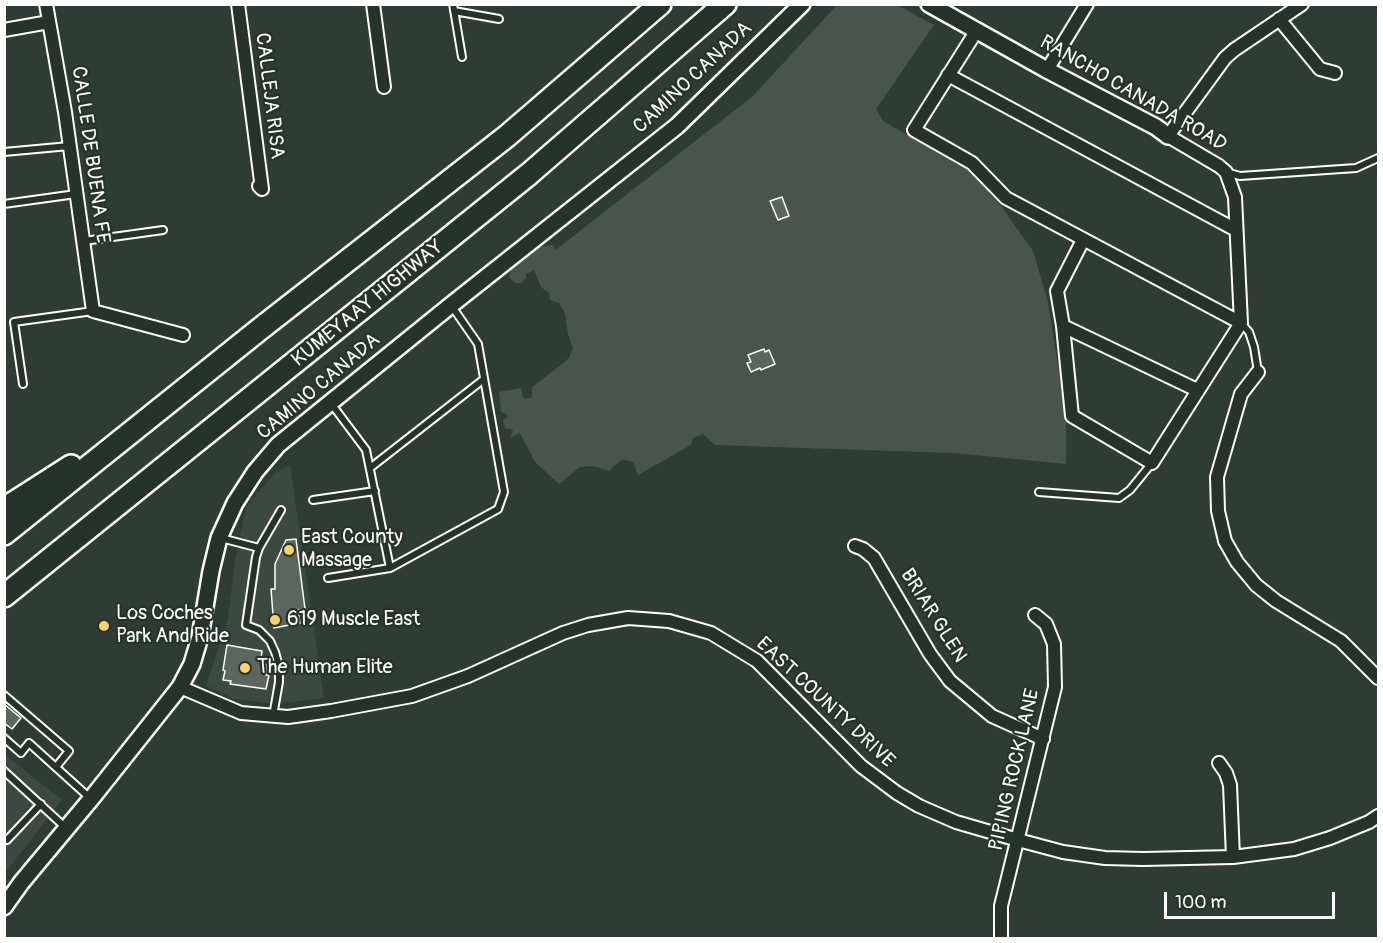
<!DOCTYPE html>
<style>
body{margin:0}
#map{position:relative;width:1383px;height:943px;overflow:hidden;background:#2f3b35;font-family:Pangolin,sans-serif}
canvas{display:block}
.frame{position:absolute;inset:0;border:6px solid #fff;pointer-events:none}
.scale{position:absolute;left:1164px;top:892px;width:171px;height:27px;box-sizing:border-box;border:3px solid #fff;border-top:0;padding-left:8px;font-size:18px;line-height:21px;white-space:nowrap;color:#fff;-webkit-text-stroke:4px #26332d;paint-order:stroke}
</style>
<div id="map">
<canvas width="1383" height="943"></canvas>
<div class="frame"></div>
<div class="scale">100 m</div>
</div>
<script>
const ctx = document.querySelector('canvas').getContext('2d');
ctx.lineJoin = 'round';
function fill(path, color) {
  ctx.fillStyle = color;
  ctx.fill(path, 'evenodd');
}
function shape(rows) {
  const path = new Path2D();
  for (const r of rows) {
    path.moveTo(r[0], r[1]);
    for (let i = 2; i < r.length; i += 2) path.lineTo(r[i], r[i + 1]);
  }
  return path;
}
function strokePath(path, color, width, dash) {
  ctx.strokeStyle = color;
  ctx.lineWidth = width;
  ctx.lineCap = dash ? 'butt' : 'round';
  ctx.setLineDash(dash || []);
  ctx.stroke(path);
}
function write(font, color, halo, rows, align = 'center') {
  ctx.font = font + ' Pangolin,sans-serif';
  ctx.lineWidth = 4.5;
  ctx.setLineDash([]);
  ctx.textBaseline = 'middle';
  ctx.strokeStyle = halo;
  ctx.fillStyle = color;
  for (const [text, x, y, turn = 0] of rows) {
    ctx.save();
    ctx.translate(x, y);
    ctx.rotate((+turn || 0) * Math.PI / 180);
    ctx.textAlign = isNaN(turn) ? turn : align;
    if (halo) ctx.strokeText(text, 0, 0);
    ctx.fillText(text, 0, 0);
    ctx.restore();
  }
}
fill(shape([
 [290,465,324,698,274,704,234,699,206,686,228,618,235,561,246,507,274,474],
 [5,755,62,800,5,873]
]), '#3c4842');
fill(shape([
 [837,5,897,5,934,25,876,109,883,121,969,171,978,179,1001,206,1033,251,1048,302,1066,418,1066,464,954,453,715,445,703,434,692,439,691,445,638,475,633,462,622,459,609,471,593,466,580,467,559,484,535,462,520,433,510,438,513,430,505,428,503,421,508,415,501,412,499,392,521,388,523,398,532,398,532,387,562,364,569,358,573,348,568,334,565,314,559,303,550,300,549,293,541,287,534,270,526,274,526,278,521,283,515,283,509,277,511,270,540,247,553,245,555,250,558,248,753,96]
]), '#4a544f');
const building = shape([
 [782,197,789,216,778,220,770,201,782,197],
 [764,349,765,352,769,350,775,364,761,370,760,368,751,372,747,363,751,362,748,355,764,349],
 [296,539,305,609,298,610,300,623,274,628,271,589,275,589,275,564,286,540,296,539],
 [227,645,262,651,261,658,267,666,266,675,269,675,266,689,230,684,231,681,223,680,225,671,223,670,227,645],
 [4,704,21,718,12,729,4,723,4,704]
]);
fill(building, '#5b6661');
strokePath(building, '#fff', 1.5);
const service = shape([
 [453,4,462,57],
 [454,11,499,19],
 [4,152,69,146],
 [1226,172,1240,176,1356,168,1378,158],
 [4,204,76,194],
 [84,241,163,230],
 [1241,323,1249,332,1254,347,1258,372],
 [23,384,14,322,93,311],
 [370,468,484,379],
 [1039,492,1119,498,1130,490,1152,463],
 [313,500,375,491],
 [221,538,259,548,256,557,246,625,259,630,270,641,275,652,279,666,279,682,273,716],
 [259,548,281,510],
 [390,568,498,509,504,492,478,344,451,305],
 [328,578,390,568,366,450,330,402],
 [4,695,69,751,56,767],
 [4,738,21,753,29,743,91,799],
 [4,771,66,828],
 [4,838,7,840,41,804]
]);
const minor = shape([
 [46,4,65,112,93,311,183,335],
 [238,4,262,189,259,186],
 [373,4,384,87],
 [1279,19,1320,69,1335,73],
 [4,30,49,22],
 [977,30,914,130,972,163,1006,198,1241,323],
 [1047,70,1087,4],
 [948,75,1236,230],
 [1083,240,1057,291,1063,326,1197,390],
 [1063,326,1072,416,1152,463,1241,323,1235,197,1226,172,1219,166,1168,136,1225,58,1234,50,1302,4],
 [1258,372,1241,394,1217,477,1218,511,1225,541,1237,562,1256,585,1276,601,1341,641,1378,678],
 [855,546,863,549,874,558,930,654,950,681,992,716,1043,739],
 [180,687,241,713,288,717,331,711,412,696,468,676,563,633,588,625,628,618,669,621,711,633,757,661,861,766,897,793,919,806,956,822,1018,840,1063,852,1105,858,1143,859,1233,857,1294,849,1330,838,1369,822,1378,816],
 [1219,763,1226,773,1230,785,1233,857],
 [1001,938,1001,906,1055,687,1054,644,1046,624,1035,615]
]);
const tertiary = shape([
 [929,4,1047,70,1156,127,1168,136],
 [4,907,21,883,91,799,180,687,192,664,200,637,211,571,219,538,235,503,255,472,278,445,451,305,677,126,802,4]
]);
const motorway = shape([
 [4,509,71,466],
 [4,534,260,329,507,136,660,4],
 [4,596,529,174,725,4]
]);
strokePath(service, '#fff', 10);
strokePath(minor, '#fff', 16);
strokePath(tertiary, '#fff', 20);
strokePath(motorway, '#fff', 26);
strokePath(service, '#26332d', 6);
strokePath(minor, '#26332d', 12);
strokePath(tertiary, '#26332d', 15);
strokePath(motorway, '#26332d', 21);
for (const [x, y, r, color] of [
 [289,550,6,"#ffd166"],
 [275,620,6,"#ffd166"],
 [104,626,6,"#ffd166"],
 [245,668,6,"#ffd166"]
]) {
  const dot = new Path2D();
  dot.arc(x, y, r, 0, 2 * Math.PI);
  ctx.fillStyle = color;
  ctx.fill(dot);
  strokePath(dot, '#26332d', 2);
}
write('20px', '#fff', '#26332d', [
 ["CAMINO CANADA",693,78,-43],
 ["RANCHO CANADA ROAD",1133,94,30],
 ["CALLEJA RISA",269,96,83],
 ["CALLE DE BUENA FE",90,155,82],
 ["KUMEYAAY HIGHWAY",368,304,-39],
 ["CAMINO CANADA",319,387,-40],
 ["BRIAR GLEN",933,616,58],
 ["EAST COUNTY DRIVE",825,703,43],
 ["PIPING ROCK LANE",1015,770,-77]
]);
write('20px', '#fff', '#26332d', [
 ["East County",301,538],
 ["Massage",301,561],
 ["Los Coches",116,614],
 ["Park And Ride",116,637],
 ["619 Muscle East",287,620],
 ["The Human Elite",257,668]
], 'left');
</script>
